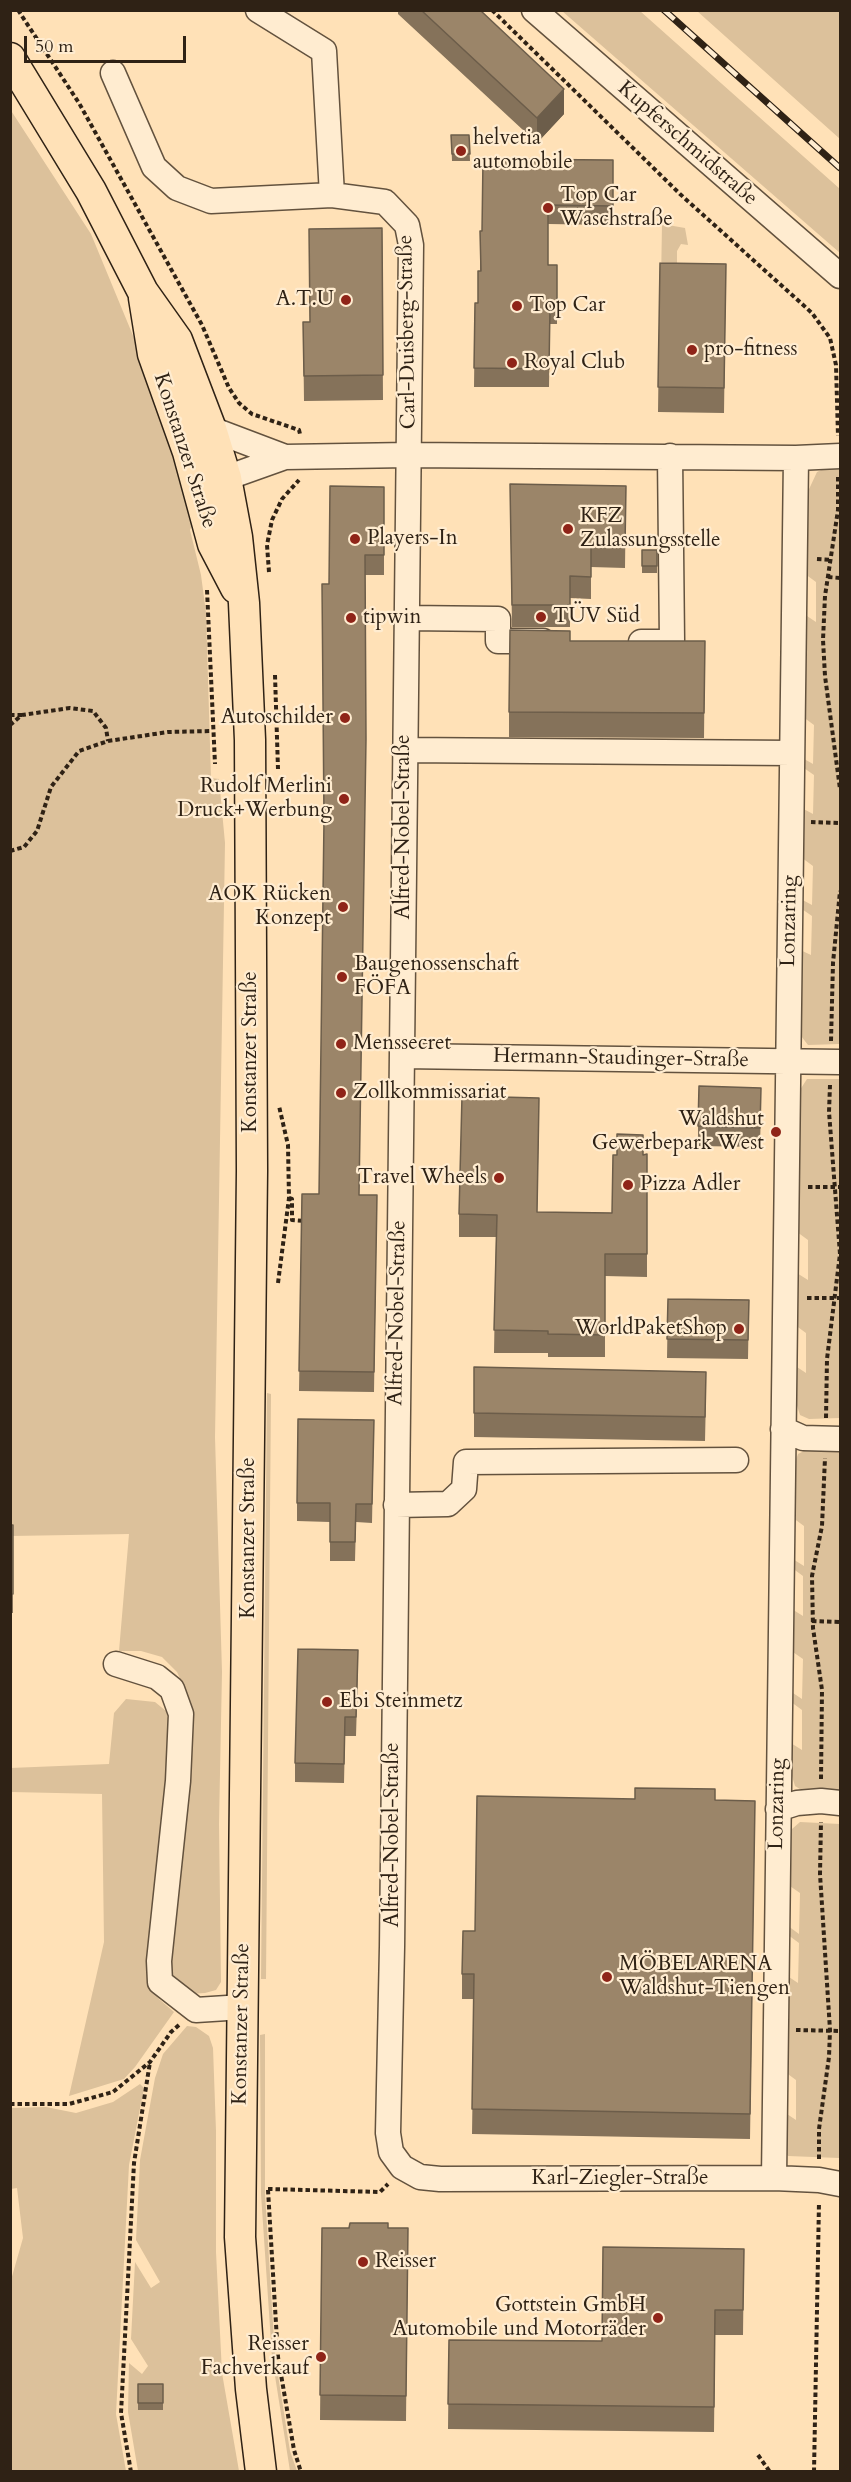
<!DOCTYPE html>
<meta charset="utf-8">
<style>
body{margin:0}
#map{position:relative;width:851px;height:2482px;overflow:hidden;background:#ffe1b7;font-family:Cardo,serif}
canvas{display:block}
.frame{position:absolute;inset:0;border:12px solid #2f2215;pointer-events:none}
.scale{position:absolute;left:24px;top:36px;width:162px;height:27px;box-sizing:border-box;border:3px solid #2f2215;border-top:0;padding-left:8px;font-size:18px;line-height:21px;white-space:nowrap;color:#2f2215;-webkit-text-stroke:4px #ffecd0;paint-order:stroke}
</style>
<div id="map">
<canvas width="851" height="2482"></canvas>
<div class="frame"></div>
<div class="scale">50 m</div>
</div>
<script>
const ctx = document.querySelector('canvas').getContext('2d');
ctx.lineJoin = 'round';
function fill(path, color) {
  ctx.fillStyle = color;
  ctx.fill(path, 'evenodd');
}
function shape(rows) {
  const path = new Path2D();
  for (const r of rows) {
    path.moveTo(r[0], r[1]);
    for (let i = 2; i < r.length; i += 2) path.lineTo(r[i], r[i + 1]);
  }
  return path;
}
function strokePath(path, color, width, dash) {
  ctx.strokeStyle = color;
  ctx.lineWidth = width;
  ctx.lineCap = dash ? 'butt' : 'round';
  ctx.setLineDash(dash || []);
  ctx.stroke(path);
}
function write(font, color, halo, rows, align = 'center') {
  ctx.font = font + ' Cardo,serif';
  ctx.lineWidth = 4.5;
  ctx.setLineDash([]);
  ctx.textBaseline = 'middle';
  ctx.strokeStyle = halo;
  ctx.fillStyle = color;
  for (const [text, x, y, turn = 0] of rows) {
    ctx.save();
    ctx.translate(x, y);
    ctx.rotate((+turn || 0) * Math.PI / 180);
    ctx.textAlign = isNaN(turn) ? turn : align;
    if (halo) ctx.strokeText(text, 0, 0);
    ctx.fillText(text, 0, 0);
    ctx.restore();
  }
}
fill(shape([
 [562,11,640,11,840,189,840,253],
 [697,11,840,11,840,139],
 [10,109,91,234,153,384,193,523,190,530,201,575,206,613,211,778,219,779,225,843,215,1437,222,1672,219,1824,221,1982,216,1990,205,1993,189,1994,175,1985,168,1970,190,1711,186,1691,177,1672,162,1657,141,1651,119,1651,129,1534,11,1536],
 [662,224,685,228,688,245,681,244,677,251,677,283,661,283],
 [832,465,840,466,840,1044,808,1045,798,1032,796,948,811,955,812,916,796,905,797,897,812,905,813,866,798,855,798,806,813,814,814,775,798,764,799,756,813,764,814,725,799,714,801,612,816,622,816,582,801,571,804,500,817,472],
 [807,1079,840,1079,840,1418,809,1419,800,1415,790,1384,791,1363,806,1373,806,1333,791,1322,792,1270,808,1280,808,1240,793,1229,798,1093],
 [267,1393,271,1394,266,1979,261,1979],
 [806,1450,840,1450,840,1791,803,1791,795,1786,789,1766,786,1740,802,1750,802,1710,787,1699,787,1689,802,1699,803,1659,787,1648,787,1606,803,1616,803,1576,788,1565,788,1556,804,1566,804,1526,789,1515,790,1478,798,1454],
 [126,1699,155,1702,166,1711,169,1722,169,1777,150,1987,159,1999,174,2012,135,2067,124,2079,69,2096,104,1942,102,1794,11,1792,10,1768,109,1764,114,1713],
 [800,1822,840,1824,839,2158,788,2156,781,2148,781,2110,796,2120,796,2080,781,2069,783,1973,798,1983,799,1943,784,1932,784,1923,799,1934,800,1893,784,1882,784,1863,792,1829],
 [187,2026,196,2027,209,2036,213,2048,216,2131,216,2252,222,2373,239,2471,138,2471,128,2412,129,2363,142,2374,148,2366,131,2339,135,2262,151,2288,160,2282,136,2240,140,2160,155,2078,163,2054],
 [265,2034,265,2194,275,2356,290,2451,297,2471,290,2471,272,2357,261,2194,260,2035],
 [140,2084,144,2088,129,2165,116,2414,126,2471,11,2471,11,2280,23,2238,17,2188,11,2189,11,2108,46,2107,76,2113,113,2102]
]), '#dcc19b');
const minor = shape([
 [258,10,324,51,332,195],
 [534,10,840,276],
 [113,73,154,167,177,188,211,201,332,195,385,202,407,225,411,245,392,1947,388,2133,391,2152,402,2167,420,2177,440,2179,774,2178,819,2180,840,2184],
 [211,429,285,457],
 [211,468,226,478,285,457,408,455,796,458,840,456],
 [406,618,498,619,498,641,543,641],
 [641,642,672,642,670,456],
 [404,750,792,753],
 [402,1056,840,1062],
 [783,1429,803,1438,840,1439],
 [396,1505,448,1504,464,1489,466,1462,736,1460],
 [116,1664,157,1677,172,1689,181,1714,178,1781,159,1961,160,1982,196,2010,243,2007],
 [778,1809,797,1803,821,1801,840,1803],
 [774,2178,796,458]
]);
const major = shape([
 [10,58,91,191,143,292,177,340,211,429,226,478,237,537,244,603,250,740,252,1171,240,2237,251,2389,261,2472],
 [144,298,153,354,188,452,213,544,236,588]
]);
strokePath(minor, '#63523e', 27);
strokePath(major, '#2f2215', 33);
strokePath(shape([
 [18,10,79,103,202,325,229,388,239,403,252,414,299,430,300,434],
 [492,10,680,194,812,313,830,338,836,365,838,436],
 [838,477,838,510,825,596,823,640,825,676,840,789],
 [817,559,832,560],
 [269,572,267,545,272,520,282,499,299,480],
 [828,577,840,578],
 [207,590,215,764],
 [275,675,278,769],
 [10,715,22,715],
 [10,725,22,715,70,708,93,711,106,728,108,741],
 [811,822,840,823],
 [10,851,24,847,37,831,51,787,79,751,108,741,168,732,212,731],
 [831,1041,833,963,840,891],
 [808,1187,840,1187],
 [289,1198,292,1199,292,1220,305,1221],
 [278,1283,289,1198,288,1145,279,1106],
 [807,1298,840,1298],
 [826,1418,827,1359,840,1254,829,1112,830,1085],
 [812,1621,840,1622],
 [821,1779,822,1690,813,1628,812,1576,822,1526,825,1458],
 [796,2030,840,2031],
 [10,2104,69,2104,113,2092,150,2062,171,2032,180,2024],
 [819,2159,819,2129,829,2057,830,2030,820,1874,821,1822],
 [268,2189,380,2192,388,2184],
 [268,2190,278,2357,294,2450,301,2472],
 [758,2455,770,2472],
 [131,2472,121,2413,134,2163,150,2062],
 [814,2472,819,2202]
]), '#2f2215', 4, [4.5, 3]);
strokePath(minor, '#ffecd0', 24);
strokePath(major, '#ffe1b7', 30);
const rail = shape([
 [664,10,840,168]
]);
strokePath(rail, '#2f2215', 7);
strokePath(rail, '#ffecd0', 4.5, [14]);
fill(shape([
 [398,10,480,10,564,114,537,143,398,14],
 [451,135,469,135,470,161,452,161],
 [613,160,613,225,548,224,548,265,557,265,557,324,550,324,549,387,474,387,475,303,478,303,480,271,480,231,482,231],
 [382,228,383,400,304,401,303,322,310,322],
 [660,263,726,264,724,413,658,412],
 [510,484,626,486,625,568,591,567,591,599,570,598,570,627,512,627],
 [384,487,384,575,365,575,359,1195,377,1195,374,1392,299,1391,302,1194,319,1194,329,584],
 [642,550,657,550,657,573,642,573],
 [705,641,704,738,509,737,509,712],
 [761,1107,760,1147,698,1146,698,1126],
 [539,1120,537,1212,612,1213,643,1155,647,1154,647,1277,605,1276,605,1357,548,1357,548,1353,494,1353,496,1237,459,1237,459,1214],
 [668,1299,749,1300,748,1359,667,1358],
 [706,1396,705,1441,474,1437,474,1413],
 [374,1420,372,1523,356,1522,355,1561,330,1561,330,1522,297,1521,297,1503],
 [10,1525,13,1525,13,1613,10,1613],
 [358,1669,356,1736,345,1736,344,1783,295,1782,295,1763],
 [715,1800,755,1801,750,2139,472,2134,474,1999,462,1999,462,1974,475,1931],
 [322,2228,408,2228,406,2421,320,2420],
 [744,2249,743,2335,715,2335,714,2432,448,2429,449,2340,602,2341],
 [138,2384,163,2384,163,2410,138,2410]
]), '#85725a');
fill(shape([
 [564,89,564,114,537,143,537,118]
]), '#6c5d4a');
const building = shape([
 [421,10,480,10,564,89,537,118,421,10],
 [451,135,469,135,470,154,452,154,451,135],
 [483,159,613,160,613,206,548,205,548,265,557,265,557,306,550,306,549,369,474,368,475,303,478,303,478,271,481,271,480,231,482,231,483,159],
 [382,228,383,375,304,376,303,322,310,322,309,229,382,228],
 [660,263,726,264,724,388,658,387,660,263],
 [510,484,626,486,625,546,591,545,591,577,570,576,570,605,512,605,510,484],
 [330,486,384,487,384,555,365,555,366,739,359,1195,377,1195,374,1372,299,1371,302,1194,319,1194,324,820,322,584,329,584,330,486],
 [642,550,657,550,657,566,642,566,642,550],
 [510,630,570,631,570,641,705,641,704,713,509,712,510,630],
 [699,1086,761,1088,760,1128,698,1126,699,1086],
 [462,1096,539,1098,537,1212,612,1213,613,1155,617,1155,617,1134,643,1135,643,1155,647,1154,647,1254,605,1254,605,1335,548,1334,548,1331,494,1330,497,1215,459,1214,462,1096],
 [668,1299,749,1300,748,1340,667,1339,668,1299],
 [474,1367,706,1372,705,1417,474,1413,474,1367],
 [298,1419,374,1420,372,1504,356,1504,355,1542,330,1542,330,1503,297,1503,298,1419],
 [10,1525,13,1525,13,1594,10,1594,10,1525],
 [298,1649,358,1650,356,1717,345,1717,344,1764,295,1763,298,1649],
 [635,1788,715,1789,715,1800,755,1801,750,2114,472,2109,474,1974,462,1974,463,1931,475,1931,477,1796,635,1799,635,1788],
 [350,2223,388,2223,388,2228,408,2228,406,2396,320,2395,322,2228,349,2228,350,2223],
 [603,2247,744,2249,743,2310,715,2310,714,2407,448,2404,449,2340,602,2341,603,2247],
 [138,2384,163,2384,163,2403,138,2403,138,2384]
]);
fill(building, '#9b8569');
strokePath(building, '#6c5d4a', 1.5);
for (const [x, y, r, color] of [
 [461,151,6,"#8f2418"],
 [548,208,6,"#8f2418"],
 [346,300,6,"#8f2418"],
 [517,306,6,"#8f2418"],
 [692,350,6,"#8f2418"],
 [512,363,6,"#8f2418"],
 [568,529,6,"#8f2418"],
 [355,539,6,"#8f2418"],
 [541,617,6,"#8f2418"],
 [351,618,6,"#8f2418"],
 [345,718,6,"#8f2418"],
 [344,799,6,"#8f2418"],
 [343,907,6,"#8f2418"],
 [342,977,6,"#8f2418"],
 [341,1044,6,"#8f2418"],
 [341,1093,6,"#8f2418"],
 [776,1132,6,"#8f2418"],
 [499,1178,6,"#8f2418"],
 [628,1185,6,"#8f2418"],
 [739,1329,6,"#8f2418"],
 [327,1702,6,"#8f2418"],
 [607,1977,6,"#8f2418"],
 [363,2262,6,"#8f2418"],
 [658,2318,6,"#8f2418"],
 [321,2357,6,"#8f2418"]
]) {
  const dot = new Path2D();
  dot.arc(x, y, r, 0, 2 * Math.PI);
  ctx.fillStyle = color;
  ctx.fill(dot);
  strokePath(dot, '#ffecd0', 2);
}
write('21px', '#2f2215', '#ffecd0', [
 ["helvetia",473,139],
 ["automobile",473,163],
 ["Top Car",560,196],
 ["Waschstraße",560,220],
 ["A.T.U",334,300,"right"],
 ["Top Car",529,306],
 ["pro-fitness",704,350],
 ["Royal Club",524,363],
 ["KFZ",580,517],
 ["Zulassungsstelle",580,541],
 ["Players-In",367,539],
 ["TÜV Süd",553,617],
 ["tipwin",363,618],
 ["Autoschilder",333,718,"right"],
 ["Rudolf Merlini",332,787,"right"],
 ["Druck+Werbung",332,811,"right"],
 ["AOK Rücken",331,895,"right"],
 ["Konzept",331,919,"right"],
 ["Baugenossenschaft",354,965],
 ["FÖFA",354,989],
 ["Menssecret",353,1044],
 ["Zollkommissariat",353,1093],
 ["Waldshut",764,1120,"right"],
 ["Gewerbepark West",764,1144,"right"],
 ["Travel Wheels",487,1178,"right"],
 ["Pizza Adler",640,1185],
 ["WorldPaketShop",727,1329,"right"],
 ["Ebi Steinmetz",339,1702],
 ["MÖBELARENA",619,1965],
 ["Waldshut-Tiengen",619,1989],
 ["Reisser",375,2262],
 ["Gottstein GmbH",646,2306,"right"],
 ["Automobile und Motorräder",646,2330,"right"],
 ["Reisser",309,2345,"right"],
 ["Fachverkauf",309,2369,"right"]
], 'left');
write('21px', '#2f2215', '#ffecd0', [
 ["Kupferschmidstraße",687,144,41],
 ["Carl-Duisberg-Straße",408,332,-91],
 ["Konstanzer Straße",184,451,72],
 ["Alfred-Nobel-Straße",404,827,-90],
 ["Lonzaring",790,921,-89],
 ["Konstanzer Straße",251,1052,-90],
 ["Hermann-Staudinger-Straße",621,1059,1],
 ["Alfred-Nobel-Straße",398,1313,-89],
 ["Konstanzer Straße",249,1538,-90],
 ["Lonzaring",778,1804,-89],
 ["Alfred-Nobel-Straße",393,1835,-90],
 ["Konstanzer Straße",242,2024,-89],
 ["Karl-Ziegler-Straße",620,2179]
]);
</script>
